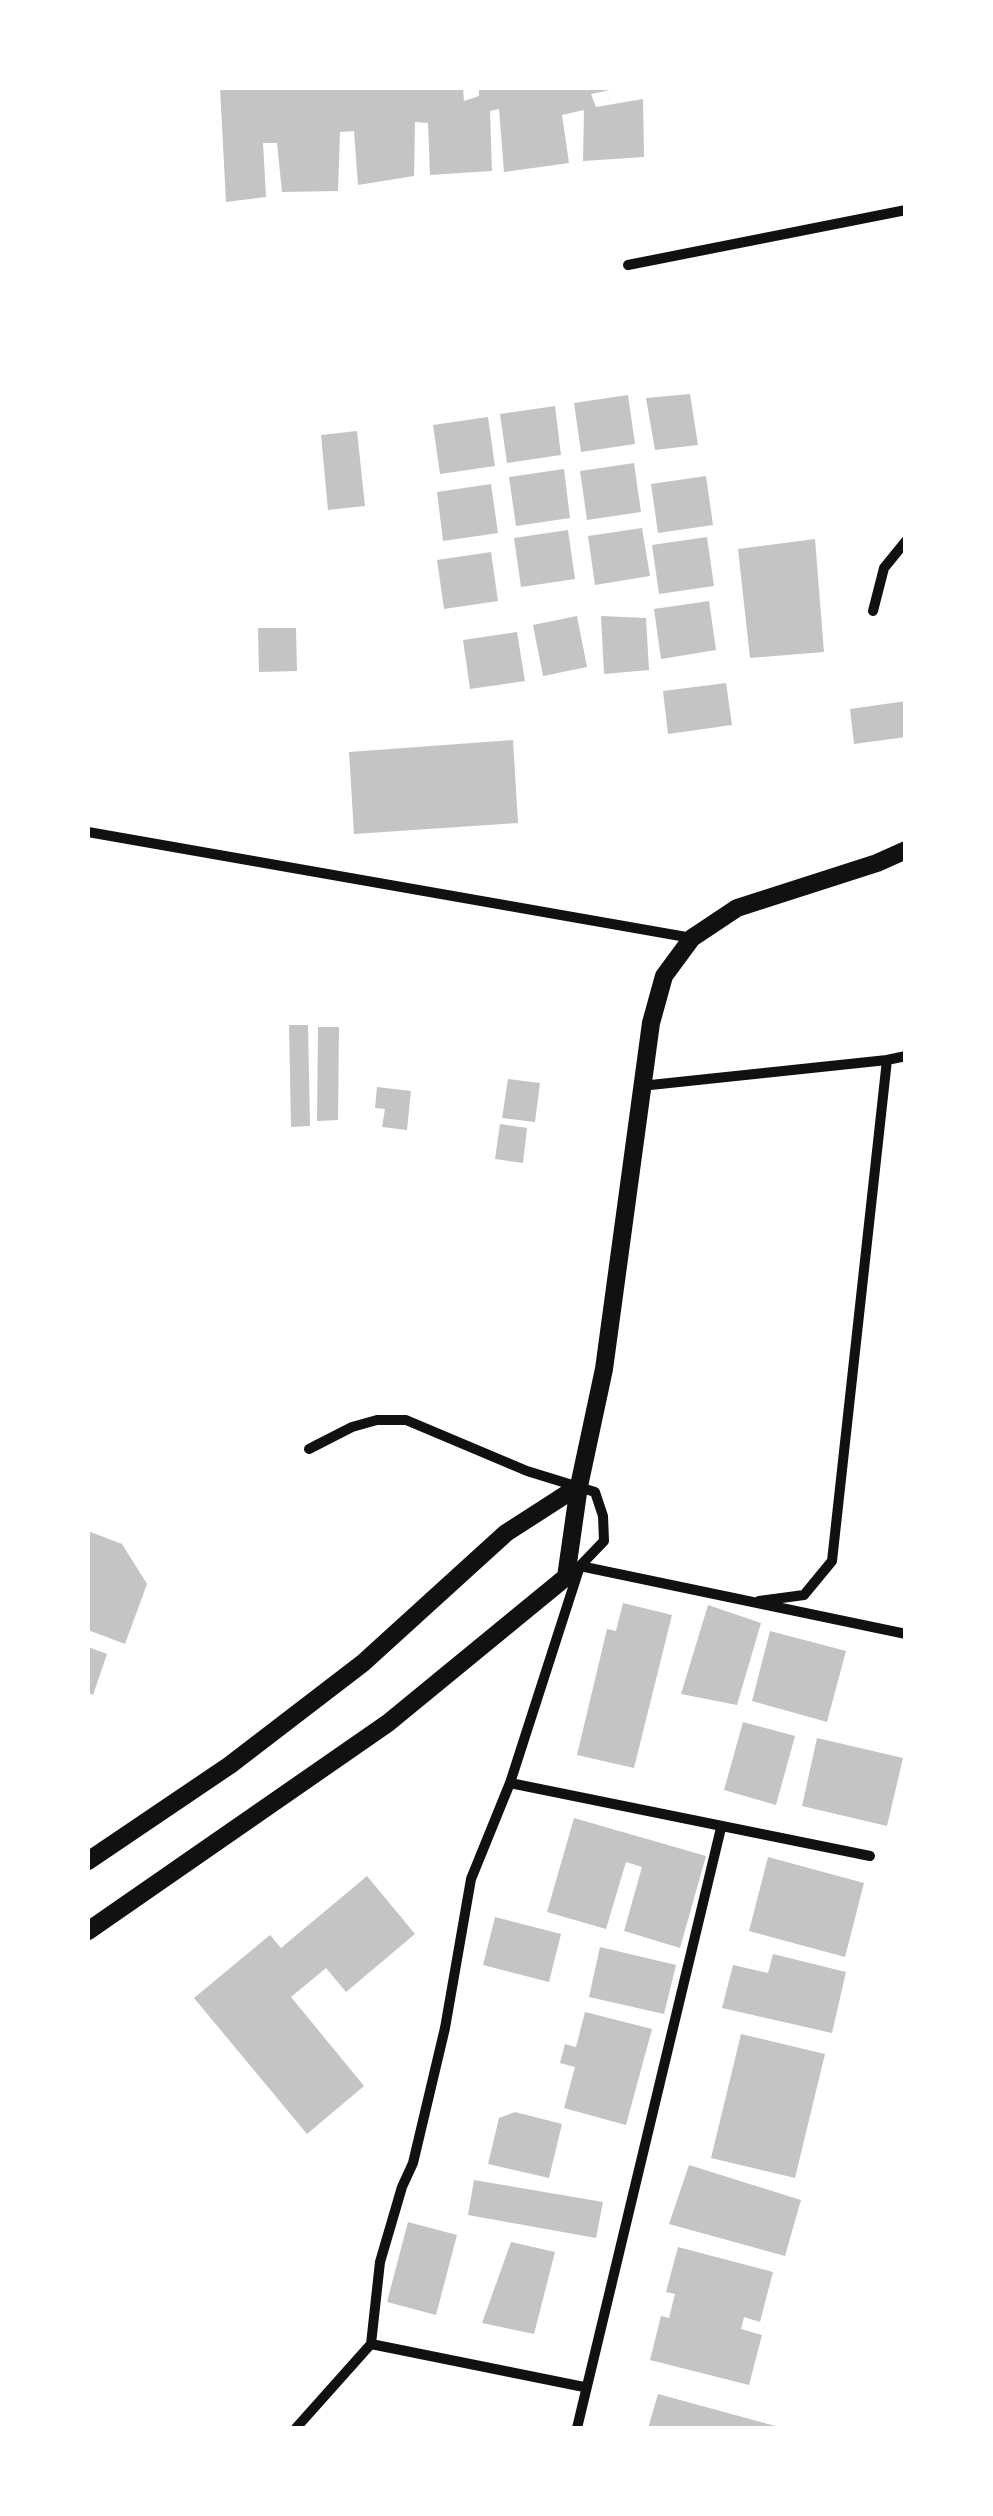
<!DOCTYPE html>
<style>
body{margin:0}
#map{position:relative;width:993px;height:2516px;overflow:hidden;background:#fff;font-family:Roboto,sans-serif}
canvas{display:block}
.frame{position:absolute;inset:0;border:90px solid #fff;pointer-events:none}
</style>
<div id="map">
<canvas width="993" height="2516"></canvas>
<div class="frame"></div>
</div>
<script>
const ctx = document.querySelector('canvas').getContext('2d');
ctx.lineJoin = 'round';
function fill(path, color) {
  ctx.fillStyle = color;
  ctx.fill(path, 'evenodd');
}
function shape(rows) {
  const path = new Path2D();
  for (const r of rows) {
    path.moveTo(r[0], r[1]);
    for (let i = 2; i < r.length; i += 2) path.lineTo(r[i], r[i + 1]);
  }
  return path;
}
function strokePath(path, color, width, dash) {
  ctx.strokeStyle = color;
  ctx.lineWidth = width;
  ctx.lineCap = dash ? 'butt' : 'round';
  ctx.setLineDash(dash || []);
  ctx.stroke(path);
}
fill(shape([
 [220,88,463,88,464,101,479,96,479,88,620,88,591,94,596,107,643,99,644,157,583,161,584,110,562,115,569,163,504,172,499,109,490,111,492,171,430,175,428,123,415,122,414,176,358,185,354,131,340,132,338,191,282,192,277,143,263,143,266,197,226,202],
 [690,394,698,445,655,450,646,398],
 [628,395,635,444,581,452,574,403],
 [555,406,561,455,507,463,500,414],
 [488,417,495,466,440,474,433,425],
 [357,431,365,506,328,510,321,435],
 [634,463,641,512,587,520,580,471],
 [564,469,570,518,516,526,509,477],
 [706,476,713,525,658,533,651,484],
 [491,484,498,533,443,541,437,492],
 [642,528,650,576,595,585,588,536],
 [568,530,575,579,521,587,514,538],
 [707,537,714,586,659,594,652,545],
 [815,539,824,652,750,658,738,549],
 [491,552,498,601,444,609,437,560],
 [709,601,716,650,661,659,654,609],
 [577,616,587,667,543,676,533,625],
 [601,616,646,618,649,670,604,674],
 [258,628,296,628,297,671,259,672],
 [517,632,525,681,470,689,463,640],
 [726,683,732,725,668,734,663,691],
 [906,701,906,737,854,744,850,709],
 [513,740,518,823,354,834,349,752],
 [289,1025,308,1025,310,1126,291,1127],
 [318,1027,339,1027,338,1120,317,1121],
 [508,1079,540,1083,535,1122,502,1118],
 [377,1087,411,1091,407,1130,382,1127,385,1109,375,1108],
 [500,1124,527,1128,523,1163,495,1159],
 [88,1531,122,1544,147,1584,125,1644,88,1630],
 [623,1603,672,1615,634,1768,577,1755,607,1629,616,1631],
 [708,1605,761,1623,737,1705,681,1694],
 [770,1631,846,1651,827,1722,752,1701],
 [88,1647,107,1654,93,1695,88,1693],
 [743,1722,795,1736,776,1805,724,1790],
 [817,1738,903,1758,887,1826,802,1806],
 [574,1818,706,1856,680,1948,624,1931,642,1867,626,1862,606,1929,547,1912],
 [768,1857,864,1883,845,1957,749,1931],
 [367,1876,415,1934,346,1992,326,1968,291,1997,364,2086,307,2134,194,1998,270,1935,281,1948],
 [495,1917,561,1934,549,1982,483,1965],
 [600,1947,676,1965,664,2014,589,1997],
 [773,1954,846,1972,832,2033,722,2008,733,1965,768,1973],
 [585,2012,652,2029,626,2125,564,2108,575,2067,560,2063,565,2044,576,2047],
 [741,2034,825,2054,795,2178,711,2158],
 [515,2112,562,2124,549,2178,488,2164,499,2118],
 [689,2165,801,2200,785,2256,669,2224],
 [474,2180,603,2202,596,2238,468,2215],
 [408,2222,457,2235,436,2315,387,2302],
 [511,2242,555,2252,534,2334,482,2323],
 [678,2247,773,2272,760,2322,744,2317,741,2329,762,2335,749,2385,650,2360,661,2316,669,2318,675,2294,666,2292],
 [658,2394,779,2427,779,2428,648,2428]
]), '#c4c4c4');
strokePath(shape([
 [628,265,906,210],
 [873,611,884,568,906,541],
 [88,832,692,938],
 [887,1060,906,1056],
 [641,1086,887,1060,832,1561,804,1595,759,1601],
 [580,1566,906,1634],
 [510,1783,870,1856],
 [371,2344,584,2387],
 [296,2428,371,2344,380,2262,402,2187,413,2163,445,2028,471,1879,510,1783,580,1566,604,1541,603,1516,595,1492,527,1471,406,1420,377,1420,352,1427,309,1449],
 [577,2428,721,1828]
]), '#111', 10);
strokePath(shape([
 [88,1861,230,1765,363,1663,506,1533,579,1486],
 [88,1931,388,1723,566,1577,579,1486,604,1369,651,1023,664,976,692,938,737,908,877,863,906,850]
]), '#111', 18);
</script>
